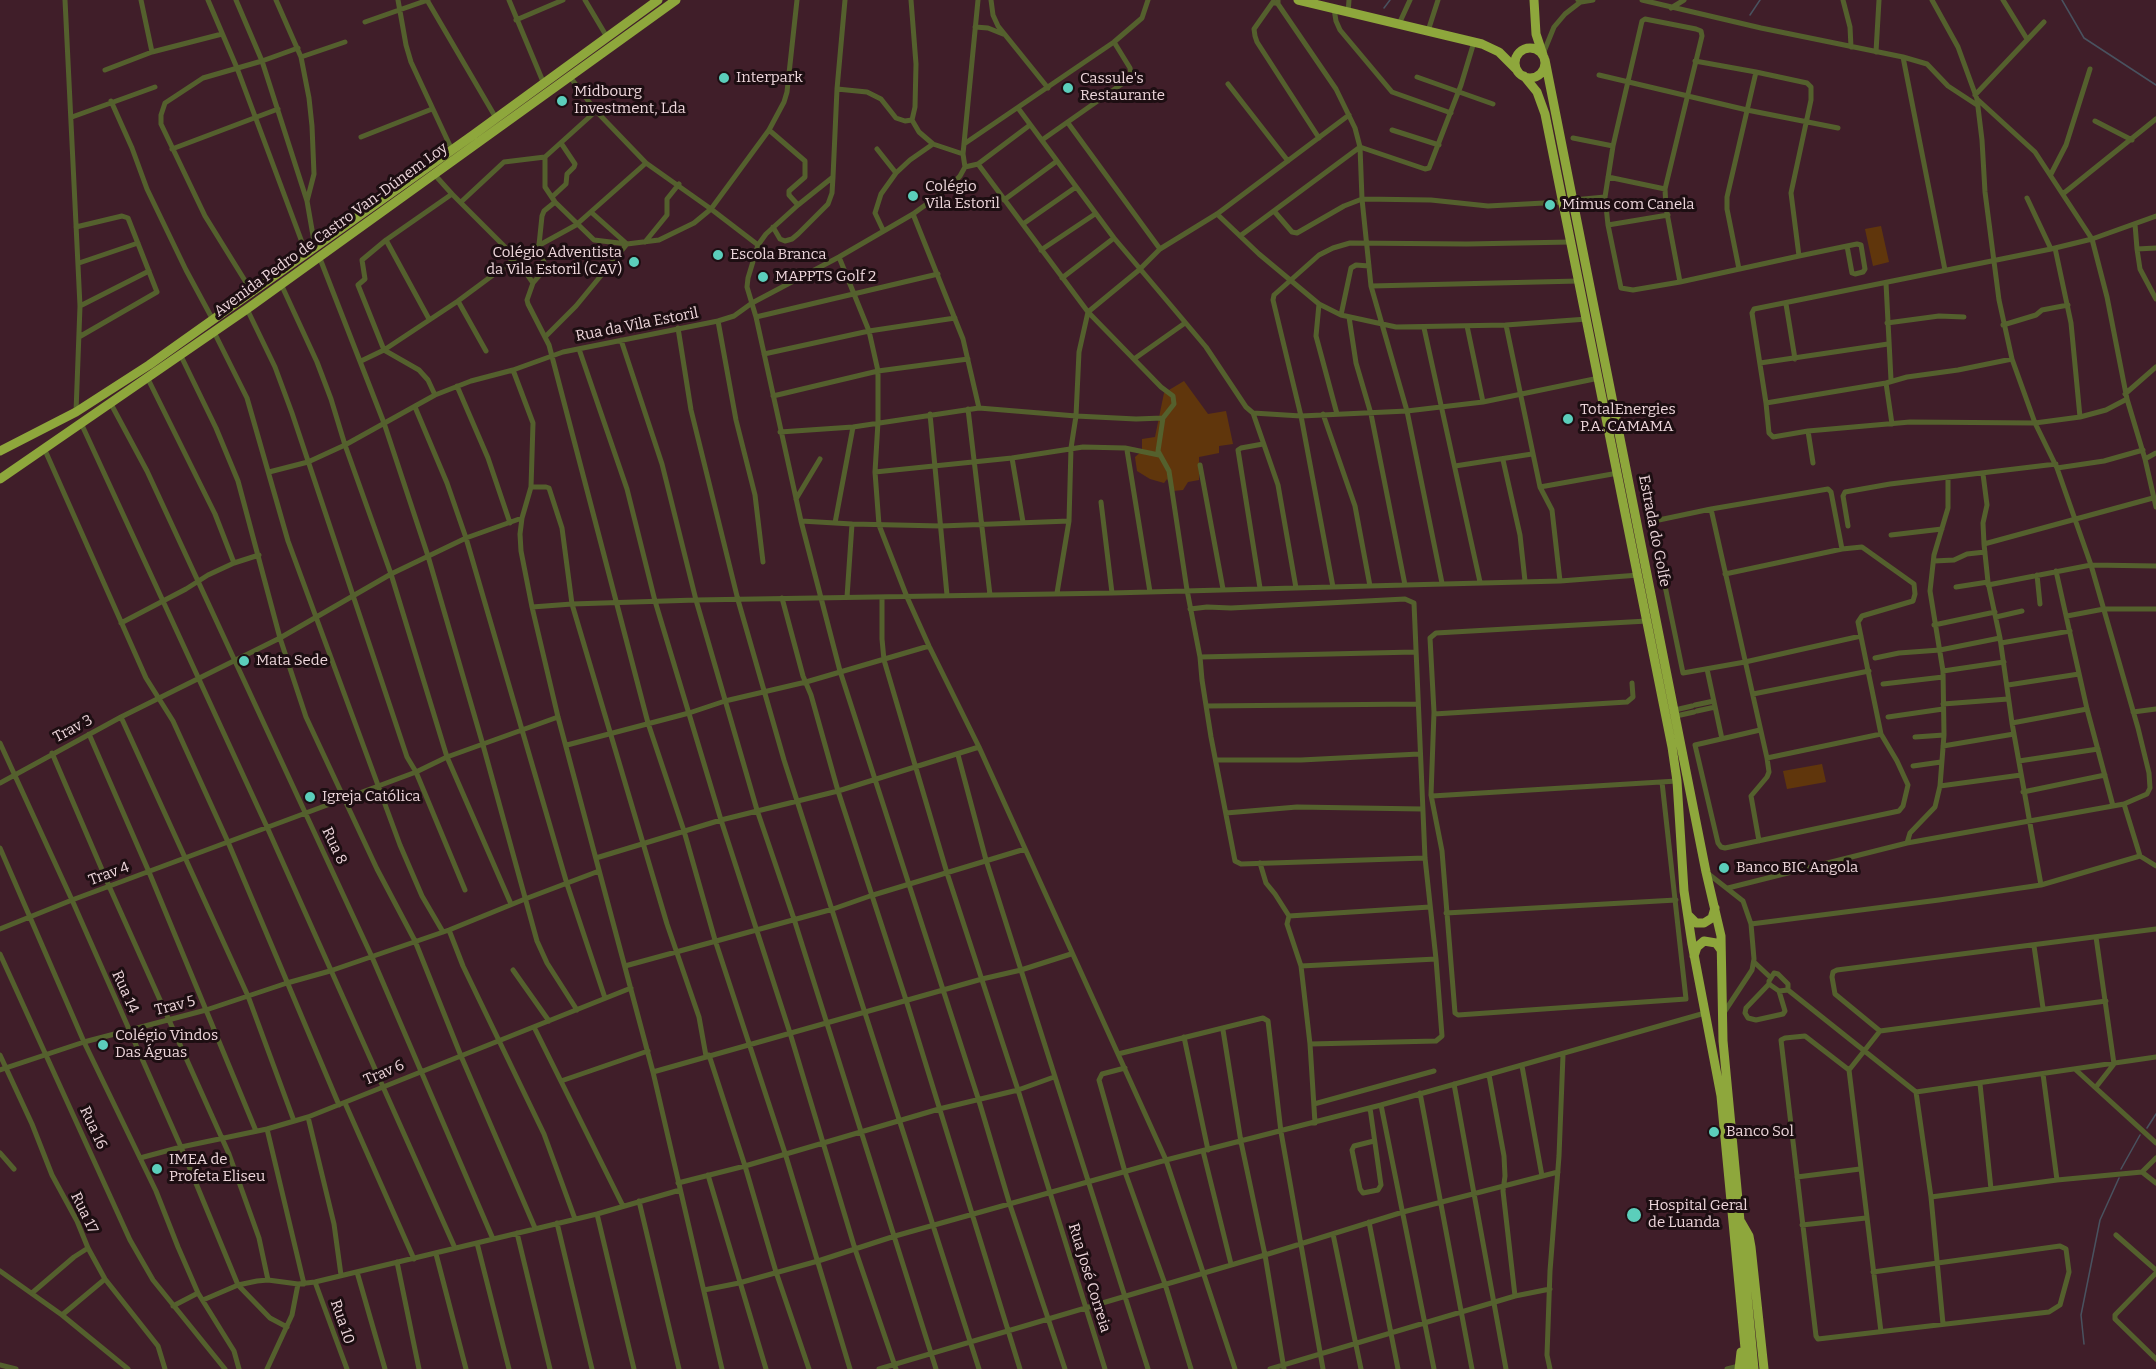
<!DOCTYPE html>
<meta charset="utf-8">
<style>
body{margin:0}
canvas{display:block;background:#401e29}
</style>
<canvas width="2156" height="1369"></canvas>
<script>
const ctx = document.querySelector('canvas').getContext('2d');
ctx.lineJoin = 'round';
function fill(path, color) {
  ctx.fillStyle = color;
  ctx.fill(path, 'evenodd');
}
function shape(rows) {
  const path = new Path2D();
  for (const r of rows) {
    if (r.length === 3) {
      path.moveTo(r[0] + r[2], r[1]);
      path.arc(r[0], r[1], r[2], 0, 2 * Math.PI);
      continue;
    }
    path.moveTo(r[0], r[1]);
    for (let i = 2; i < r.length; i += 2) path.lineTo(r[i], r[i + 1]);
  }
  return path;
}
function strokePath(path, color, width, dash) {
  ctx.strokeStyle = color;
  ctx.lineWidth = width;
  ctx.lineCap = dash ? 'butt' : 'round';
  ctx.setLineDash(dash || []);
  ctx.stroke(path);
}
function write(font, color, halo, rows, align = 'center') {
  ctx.font = font + ' Bitter,serif';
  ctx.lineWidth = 6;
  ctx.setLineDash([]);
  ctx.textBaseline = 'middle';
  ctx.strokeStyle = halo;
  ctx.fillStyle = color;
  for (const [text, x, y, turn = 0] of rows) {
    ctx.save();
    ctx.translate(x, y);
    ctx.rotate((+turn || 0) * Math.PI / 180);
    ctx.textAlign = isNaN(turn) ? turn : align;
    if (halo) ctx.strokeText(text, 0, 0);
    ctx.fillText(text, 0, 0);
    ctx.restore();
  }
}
fill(shape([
 [1881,226,1889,262,1873,266,1865,229],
 [1184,381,1208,414,1226,411,1233,444,1219,446,1219,453,1199,457,1199,480,1188,482,1183,490,1173,491,1167,479,1164,483,1150,479,1137,471,1135,457,1142,451,1142,439,1155,437,1164,393],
 [1822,764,1826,782,1787,789,1783,771]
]), '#60360c');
strokePath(shape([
 [2062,0,2084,38,2156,85],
 [1384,8,1390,0],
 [1750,15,1760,0],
 [2147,1128,2156,1114],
 [2121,1169,2140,1135],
 [2084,1344,2081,1315,2100,1220,2119,1178]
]), '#49525f', 1.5);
strokePath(shape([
 [65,0,80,306,76,412],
 [141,0,152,52],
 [208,0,237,68,306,253],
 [236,0,262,61,307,201],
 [276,0,301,57,309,98,312,126,314,174,307,201,315,247],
 [398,0,406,45,411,62,452,150],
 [427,0,496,118],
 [509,0,544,84],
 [585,0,607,37],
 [845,0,837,89,833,177,798,205,766,234,758,245,748,278,747,287,756,317,801,521,840,671,979,1101,1010,1205,1065,1369],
 [911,0,916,64,915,107,912,120,919,132,933,144],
 [991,0,993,15,998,26,1048,88],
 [1278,0,1278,4,1336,89,1355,128,1360,147,1362,199,1371,286,1407,411,1442,583],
 [1578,0,1581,2,1593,0],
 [1642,0,1761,28,1903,57,1945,270],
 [1843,0,1850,27,1851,47],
 [2003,0,2027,39],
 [1278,4,1273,2,1254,29,1255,36,1257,42,1319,138],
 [1671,8,1684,0],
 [1334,9,1336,21,1340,30,1392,92,1451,113],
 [1348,13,1349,0],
 [516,20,563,0],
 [365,22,428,0],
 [1399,24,1410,0],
 [975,27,988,28,1003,34],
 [1428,31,1438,0],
 [1876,52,1879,0],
 [1543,54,1554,27,1565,14,1583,0],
 [301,57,345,42],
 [1903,57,1927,64,1948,86,1977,105],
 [1695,61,1756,72,1727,197,1727,209,1739,269],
 [105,70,152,52,222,34],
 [1756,72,1807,83,1811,87,1811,100,1791,193,1799,256],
 [1599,75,1747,110,1838,128],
 [570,77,596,111,646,163,711,209,769,130,784,102,787,92,797,0],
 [1417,77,1493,104],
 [1228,84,1288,161],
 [837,89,867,92,881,99,896,118,905,121,912,120],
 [1975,95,2044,22],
 [1977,99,2035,152,2092,239,2107,297,2127,399,2145,459,2156,507],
 [111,101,132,148,147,189,186,270,213,320],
 [1018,108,1114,238,1206,347,1246,407,1253,413,1301,416,1407,411,1483,402,1599,378],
 [72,117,155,87],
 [2095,121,2132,140],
 [1068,123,1160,249],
 [769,130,805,161,805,177,789,191,789,195,798,205],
 [1392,130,1439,145],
 [361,137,432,109],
 [1573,138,1613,146],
 [1042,140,1129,79,1131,74,1130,68,1114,42],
 [964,144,1114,42,1142,18,1148,0],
 [172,149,278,109],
 [877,149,896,173],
 [545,157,545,187,555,202,594,240,627,244,659,240,694,223,711,209,758,245],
 [978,164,1088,312,1161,387,1173,396,1174,404,1163,418,1158,451,1169,471,1187,590,1200,657,1202,680,1211,737,1235,861,1241,864,1425,858],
 [965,167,978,164,1030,125],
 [434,174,452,194],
 [2051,174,2066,145,2090,69],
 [1608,177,1665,189],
 [2064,193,2156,119],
 [552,197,566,184,567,174,574,167,575,164,561,143],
 [2027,198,2051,249],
 [1004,200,1057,161],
 [1573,200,1605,197],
 [461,202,504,162,545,157,596,111],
 [1274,211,1292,232,1297,233,1344,206,1362,199,1431,200,1488,206,1563,202],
 [913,214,963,339,979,408],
 [1217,214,1259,254,1319,304,1341,315,1396,327,1506,325,1587,319],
 [1023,224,1076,187],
 [2135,224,2137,249,2140,269,2156,299],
 [1608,225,1668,215],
 [76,227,122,216,128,218,157,292,79,337],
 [773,227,780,239,785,241,792,239,798,234,828,204,832,193,833,177],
 [883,230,875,213,881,194,896,173,910,160,933,144,963,154],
 [1240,236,1360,147,1425,169,1429,168,1461,85,1474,42],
 [386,240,429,319],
 [645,242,667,215,667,199,679,184],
 [2055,248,2071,323,2080,417],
 [2137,249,2156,248],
 [1041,250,1095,214],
 [319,256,384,423,428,556,483,745,537,941,547,963,577,1010],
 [839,257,869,331,878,371,878,422,875,472,879,525,907,597,929,646,979,747,1166,1160,1235,1369],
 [79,263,138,243],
 [1062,278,1114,238],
 [1680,282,1666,208,1665,189,1702,36,1701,31,1696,29,1645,19,1642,21,1613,146,1605,197,1608,225,1621,288,1633,290,1680,282,1799,256,1847,246,1857,244,1861,245,1865,269,1863,272,1855,274,1852,273,1847,246],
 [533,283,544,270,545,266,539,245,542,216,544,211,555,202],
 [1886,283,1891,380],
 [281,284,317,362,331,399,345,445,391,574,447,757,511,904],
 [1371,286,1579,281],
 [252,292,205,216,161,124,161,115,165,103,203,78,262,61,298,48],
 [458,301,486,351],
 [1319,304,1316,336,1337,414],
 [1786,304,1795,359],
 [80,306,149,271],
 [247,309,275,367,292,413,407,757,416,772,465,890],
 [1341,315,1351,268,1356,265,1369,266],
 [756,317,938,274],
 [1349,317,1356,363,1371,414,1405,585],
 [718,321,736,420,755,495,763,562],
 [1887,323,1939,316,1964,317],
 [1506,325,1540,487,1552,510,1560,581],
 [2003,325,2036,315,2042,310,2068,305],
 [1467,326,1483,402],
 [678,328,691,410,738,600,784,760,979,1369],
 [1424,328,1480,582],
 [214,332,247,398,288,541,400,845,422,896,443,932],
 [545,337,576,306,627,244,591,212],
 [621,340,662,464,696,600,757,810,794,919,936,1369],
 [579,349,627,489,655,601,721,820,790,1033,855,1249,896,1369],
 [764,354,869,331,955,318],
 [181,356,216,428,238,481,280,638,306,717,377,869,415,941,461,1056,535,1228],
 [1134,359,1185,323],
 [361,361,384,350,458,301,516,258,576,225,646,163],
 [1760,363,1888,344],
 [513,370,533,423,531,487,522,518,520,534,521,551,532,607,558,717,653,1072,722,1369],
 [148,379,215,514,234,563],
 [1886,383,1892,424],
 [457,386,488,458,510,523],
 [2125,394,2156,367],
 [435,395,428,380,419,370,384,350,358,285,365,279,362,260,386,240,452,194,516,258,533,283,527,300,528,304,549,345,648,723,684,831,715,940,785,1153,850,1369],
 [773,396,878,371,968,359],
 [2127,399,2106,410,2080,417,2035,423,1910,422,1808,431,1773,437,1769,433,1766,403,1752,313,1754,309,2051,249,2092,239,2156,216],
 [1766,403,1886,383,1907,377,1958,370,2012,359],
 [111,404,147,471,372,957,493,1239],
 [415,407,447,483,466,538,567,884,605,998],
 [968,409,990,595],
 [1253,413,1278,485,1296,588],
 [930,414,947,595],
 [1323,414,1355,506,1370,586],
 [81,423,267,827,455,1248],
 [1808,431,1813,463],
 [780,432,853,427,979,408,1076,416,1136,419,1163,418],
 [44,448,146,678,173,721,228,842,339,1105],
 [1127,450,1150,592],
 [1012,458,1023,522],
 [2145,459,2156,453],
 [1503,460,1520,535,1525,581],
 [1200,465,1223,589],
 [1455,466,1532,454],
 [2057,468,2104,461,2143,450],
 [269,472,308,462,345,445,435,395,471,381,513,370,563,352,718,321,734,316,752,303,839,257,913,214,950,187,960,176,965,167,963,154,978,0],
 [875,472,1012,458,1083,447,1125,448,1159,455],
 [1983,474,1987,505,1983,523,1984,544],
 [531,487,546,487,549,488,562,528,572,604,667,924,699,1017,706,1056],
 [1540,487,1618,473],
 [796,499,820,459],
 [1101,502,1112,593],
 [1711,509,1767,758,1769,772,1767,777,1751,796,1759,841],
 [801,521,852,524,941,526,1069,521],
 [835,523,853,427],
 [1848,526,1843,496,1845,492,1890,484,2056,464],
 [1891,535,1942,529],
 [1842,549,1831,492,1828,489,1711,509,1654,521,1652,523,1683,673,1745,662,1861,636],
 [1934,561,1954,560,1967,554,1985,552],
 [2056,571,2087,709,2113,806],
 [1725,574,1842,549,1862,547,1914,584,1915,594,1913,601,1862,616,1858,622,1881,734,1897,761,1908,785,1903,806,1899,811,1725,848,1721,847,1718,843,1695,745,1760,730],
 [2037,575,2040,604],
 [1988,585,2091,565,2156,566],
 [1333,587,1301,416,1273,300,1274,295,1319,255,1333,248,1350,243,1467,244,1571,242],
 [1956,587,1988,582],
 [1260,588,1238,450,1241,448,1263,444],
 [1057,593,1069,521,1071,448,1076,416,1079,352,1088,312,1139,270,1160,249,1217,214,1349,115],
 [847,597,852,524],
 [782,598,803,676,811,695,838,791,906,1000,1020,1369],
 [882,598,882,639,884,660,947,873,1018,1090,1105,1369],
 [532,607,572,604,696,600,1112,593,1405,585,1560,581,1639,575],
 [1190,609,1207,607,1231,608,1405,599,1414,603,1425,858,1436,959,1442,1036,1436,1041,1310,1044],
 [2067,616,2104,609,2156,609],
 [1996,617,2022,611],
 [1647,621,1436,633,1430,638,1434,712,1431,795,1442,851,1455,1013,1458,1015,1686,999,1662,782],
 [121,623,186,589,208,575,234,563,259,555],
 [1934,625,1995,612],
 [2001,643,2070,631],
 [1200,657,1415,652],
 [1875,658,1899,653,1940,650,2000,638],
 [1707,669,1722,739],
 [1943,671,2004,662],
 [1883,684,1943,677],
 [2008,685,2079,674],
 [1753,694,1869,671],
 [1943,704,2008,699],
 [1695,705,1714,701],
 [1206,706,1417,704],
 [1675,710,1692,706],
 [1697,711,1715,707],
 [2133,712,2156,709],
 [1434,714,1627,702,1633,697,1632,683],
 [1676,716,1694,712],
 [121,717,248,996,294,1121],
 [1888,717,1943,709],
 [2012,723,2087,709],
 [89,734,149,872,256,1131],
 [1915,737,1944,735],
 [0,743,72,900,181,1147,238,1285,270,1318,287,1327],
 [567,745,689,713,725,701,806,682,929,646],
 [1943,746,2014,734],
 [52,753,109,886,229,1154,259,1238,268,1280],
 [958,755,986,860,1148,1369],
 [1767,758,1881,734],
 [1216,760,1301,760,1419,754],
 [2019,761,2098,749],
 [1913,766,1941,762],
 [0,783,121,717,280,638,391,574,466,538,522,518],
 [1940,786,2021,775],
 [2023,792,2105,775],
 [1432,796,1677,781],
 [2124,804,2140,856,2156,866],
 [1226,813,1297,807,1422,809],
 [1907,843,1910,833,1935,807,1940,786,1944,735,1943,671,1930,591,1934,555,1948,508,1948,477],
 [0,848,84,1042,156,1191,178,1247,198,1293,234,1351,239,1369],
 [596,858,721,820,838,791,979,747],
 [1260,863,1266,883,1275,894,1289,916],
 [1706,872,1743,901,1751,924,1754,959,1752,970,1723,1014],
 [2041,885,2012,723,2000,638,1988,582,1984,544,2153,498],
 [1728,888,1907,843,2124,804,2147,794,2150,788,2149,773,2138,728,2091,565,2057,468,2035,423,2012,359,1999,300,1985,192,1982,140,1977,99,1958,47,1932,0],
 [1446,913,1676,900],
 [1751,924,1939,900,2041,885,2140,856],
 [0,929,72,900,416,772,447,757,558,717],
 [449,930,463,966,544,1134,575,1219],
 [2034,946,2043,1008],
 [0,954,130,1240,153,1280,225,1369],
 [1754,962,1770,977],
 [625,966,833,909,870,896,1025,849],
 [1301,966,1436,959],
 [513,970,549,1021],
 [1769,984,1746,1008,1745,1013,1748,1018,1756,1020,1783,1014,1785,1011,1779,991,1769,984,1769,981,1774,973,1778,974,1788,984,1788,990,1779,991],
 [1788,990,1916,1092,2156,1057],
 [2106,1001,1880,1031,1835,994,1832,977,1833,972,1837,970,2156,929],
 [534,1027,623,1206],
 [1223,1030,1241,1142,1265,1255,1284,1369],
 [1880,1031,1849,1070,1881,1332],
 [1184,1037,1208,1150],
 [1118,1054,1263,1018,1268,1021,1281,1132,1323,1369],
 [0,1055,32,1124,52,1175,77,1221,88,1248,105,1279,158,1346,165,1369],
 [709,1055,745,1166,776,1272,809,1369],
 [1522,1066,1542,1176],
 [1125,1068,1102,1074,1099,1080,1125,1172,1165,1284,1191,1369],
 [0,1070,84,1042,206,1010,287,983,330,971,449,930,525,899,599,871],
 [1849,1070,1805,1036,1785,1038,1781,1040,1816,1336,1818,1339,2049,1312,2060,1305,2069,1272,2066,1249,2060,1246,1873,1272],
 [2076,1070,2156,1143],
 [653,1072,982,979,1021,970,1071,954],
 [2043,1074,2057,1180],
 [1489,1075,1504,1156,1505,1176,1503,1191,1515,1296],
 [561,1081,648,1051],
 [1454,1084,1506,1369],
 [1980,1084,1991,1189],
 [2096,1087,2114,1064,2096,937],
 [1916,1092,1931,1197,1943,1324],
 [1420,1093,1472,1369],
 [345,1103,414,1259],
 [1314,1104,1434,1071],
 [1381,1105,1434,1369],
 [1370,1108,1381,1185,1378,1190,1363,1193,1360,1189,1352,1150,1354,1146,1374,1141],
 [308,1117,334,1224,341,1275],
 [1315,1123,1310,1044,1301,966,1287,924,1289,916,1430,907],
 [267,1129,304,1284],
 [1203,1151,1231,1264],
 [0,1153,14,1169],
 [140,1158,181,1147,267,1129,308,1117,631,988],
 [2142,1172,2156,1158],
 [708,1175,766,1369],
 [1797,1177,1860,1169],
 [678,1183,745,1166,939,1109,1018,1090,1054,1077],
 [1931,1197,2057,1180,2142,1172,2156,1183],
 [639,1201,679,1369],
 [597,1214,634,1369],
 [1369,1222,1398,1369],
 [557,1223,592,1369],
 [1802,1225,1866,1218],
 [517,1233,550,1369],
 [1333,1234,1361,1369],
 [2116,1235,2156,1270],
 [477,1243,509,1369],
 [436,1254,466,1369],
 [397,1262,419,1369],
 [0,1271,62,1315,128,1369],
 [357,1272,385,1369],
 [2156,1273,2115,1315,2115,1319,2156,1359],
 [315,1282,347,1369],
 [704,1290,739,1283,818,1261,895,1236,1166,1160,1381,1105,1705,1013],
 [32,1293,74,1257,88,1248],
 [203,1300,238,1285,257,1281,268,1280,298,1284,315,1282,597,1214,680,1190],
 [173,1306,198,1293],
 [62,1315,105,1279],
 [0,1365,16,1369],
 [267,1369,292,1315,298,1284],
 [879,1369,1265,1255,1403,1212,1558,1172],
 [1270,1369,1515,1296,1550,1289],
 [1550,1369,1547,1355,1550,1271,1559,1156,1563,1055],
 [1727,1369,1739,1366]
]), '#54602d', 5);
strokePath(shape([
 [1298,0,1482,44,1499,52,1517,70],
 [1534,0,1536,34,1543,55],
 [1530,63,15],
 [1545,60,1706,872,1721,936,1723,1041,1754,1369],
 [1524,76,1537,92,1545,114,1672,747,1677,781,1684,891,1692,944,1721,1096,1747,1369],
 [0,451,76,412,149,365,473,135,658,0],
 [0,479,247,309,676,0],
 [1688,915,1696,923,1704,923,1712,918,1715,908],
 [1694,956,1697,947,1704,941,1716,943,1721,950],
 [1741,1222,1749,1236,1751,1247,1764,1369],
 [1739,1369,1741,1352]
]), '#8ea73c', 9);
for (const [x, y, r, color] of [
 [724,78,6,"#5bcebb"],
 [1068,88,6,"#5bcebb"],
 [562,101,6,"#5bcebb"],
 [913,196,6,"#5bcebb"],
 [1550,205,6,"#5bcebb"],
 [718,255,6,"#5bcebb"],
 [634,262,6,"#5bcebb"],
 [763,277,6,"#5bcebb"],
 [1568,419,6,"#5bcebb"],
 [244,661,6,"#5bcebb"],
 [310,797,6,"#5bcebb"],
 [1724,868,6,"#5bcebb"],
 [103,1045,6,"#5bcebb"],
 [1714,1132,6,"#5bcebb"],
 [157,1169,6,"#5bcebb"],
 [1634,1215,8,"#5bcebb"]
]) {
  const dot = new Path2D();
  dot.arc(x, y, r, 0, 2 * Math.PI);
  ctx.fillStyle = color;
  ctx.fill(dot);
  strokePath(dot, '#1d0e12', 2);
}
write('15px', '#edd6db', '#1d0e12', [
 ["Interpark",736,78],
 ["Cassule's",1080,79],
 ["Restaurante",1080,96],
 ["Midbourg",574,92],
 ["Investment, Lda",574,109],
 ["Colégio",925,187],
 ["Vila Estoril",925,204],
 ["Mimus com Canela",1562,205],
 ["Colégio Adventista",622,253,"right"],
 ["da Vila Estoril (CAV)",622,270,"right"],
 ["Escola Branca",730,255],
 ["MAPPTS Golf 2",775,277],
 ["TotalEnergies",1580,410],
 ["P.A. CAMAMA",1580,427],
 ["Mata Sede",256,661],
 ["Igreja Católica",322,797],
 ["Banco BIC Angola",1736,868],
 ["Colégio Vindos",115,1036],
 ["Das Águas",115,1053],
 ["Banco Sol",1726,1132],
 ["IMEA de",169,1160],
 ["Profeta Eliseu",169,1177],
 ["Hospital Geral",1648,1206],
 ["de Luanda",1648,1223]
], 'left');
write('15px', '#edd6db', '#1d0e12', [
 ["Avenida Pedro de Castro Van-Dúnem Loy",331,230,-36],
 ["Rua da Vila Estoril",637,325,-11],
 ["Estrada do Golfe",1654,531,79],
 ["Trav 3",73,729,-28],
 ["Rua 8",334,846,65],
 ["Trav 4",109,874,-20],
 ["Rua 14",125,992,66],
 ["Trav 5",175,1006,-14],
 ["Trav 6",384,1073,-23],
 ["Rua 16",93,1128,65],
 ["Rua 17",84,1213,64],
 ["Rua José Correia",1089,1278,73],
 ["Rua 10",342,1322,71]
]);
</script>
